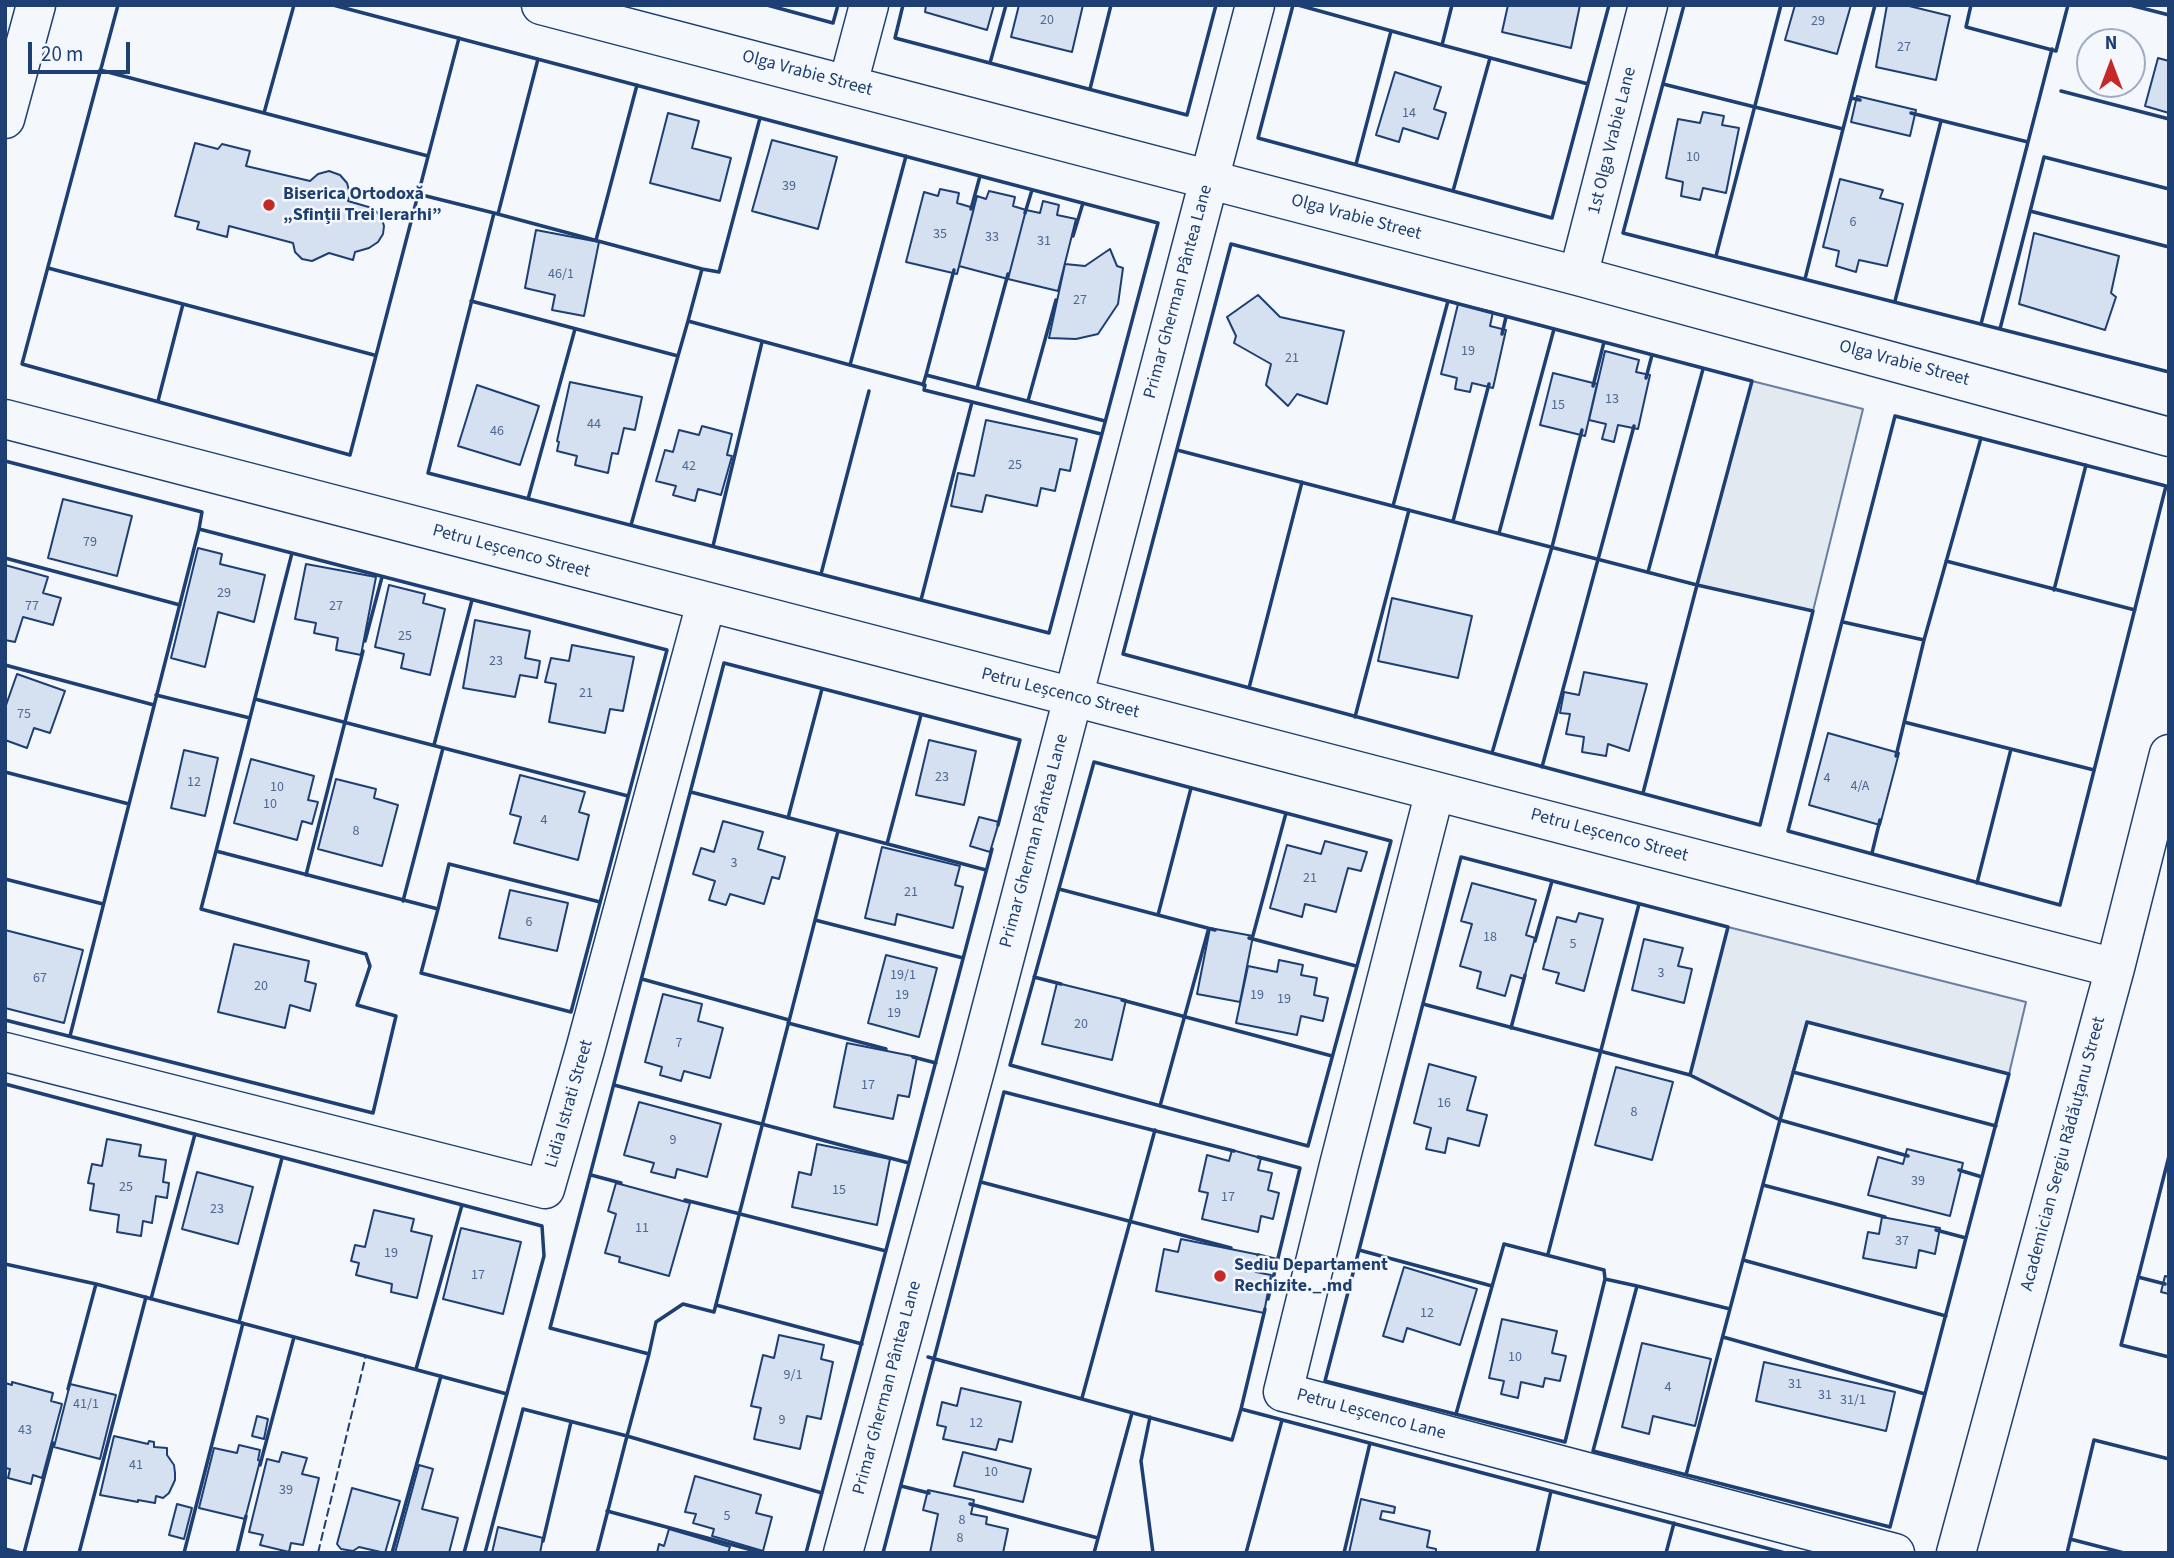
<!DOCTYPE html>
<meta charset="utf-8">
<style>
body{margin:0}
#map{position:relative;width:2174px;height:1558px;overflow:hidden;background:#f4f7fb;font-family:"Source Sans 3",sans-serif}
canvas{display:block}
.frame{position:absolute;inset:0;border:7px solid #1d3f73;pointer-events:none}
.north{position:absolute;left:2076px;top:28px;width:70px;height:70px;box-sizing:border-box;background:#f4f7fb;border:2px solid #9eadc5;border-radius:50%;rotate:0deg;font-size:19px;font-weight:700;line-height:28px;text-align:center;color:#1d3f73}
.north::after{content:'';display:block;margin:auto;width:24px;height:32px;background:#c62828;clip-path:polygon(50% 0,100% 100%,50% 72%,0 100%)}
.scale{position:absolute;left:28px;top:42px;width:102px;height:32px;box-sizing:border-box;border:4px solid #1d3f73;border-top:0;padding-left:9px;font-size:21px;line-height:24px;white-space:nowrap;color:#1d3f73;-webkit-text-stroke:5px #f4f7fb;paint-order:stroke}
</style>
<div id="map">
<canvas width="2174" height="1558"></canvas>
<div class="frame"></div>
<div class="north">N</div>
<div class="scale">20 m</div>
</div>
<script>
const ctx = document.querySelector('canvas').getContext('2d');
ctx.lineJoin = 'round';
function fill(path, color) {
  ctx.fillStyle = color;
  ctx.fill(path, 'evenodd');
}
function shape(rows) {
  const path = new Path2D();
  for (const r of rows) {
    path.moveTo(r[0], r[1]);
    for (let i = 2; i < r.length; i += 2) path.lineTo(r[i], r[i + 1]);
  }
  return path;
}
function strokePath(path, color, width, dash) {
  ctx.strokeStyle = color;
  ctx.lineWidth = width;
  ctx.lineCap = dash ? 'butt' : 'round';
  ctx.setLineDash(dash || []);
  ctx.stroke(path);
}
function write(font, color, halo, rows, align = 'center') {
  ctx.font = font + ' "Source Sans 3",sans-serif';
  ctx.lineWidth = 5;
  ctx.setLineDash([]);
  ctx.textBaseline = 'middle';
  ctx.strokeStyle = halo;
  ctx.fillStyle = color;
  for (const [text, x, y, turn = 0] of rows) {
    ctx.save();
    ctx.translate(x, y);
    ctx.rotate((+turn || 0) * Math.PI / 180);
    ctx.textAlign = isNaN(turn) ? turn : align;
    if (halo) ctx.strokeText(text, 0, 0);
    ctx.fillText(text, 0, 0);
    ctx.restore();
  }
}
const green = shape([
 [1752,381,1863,409,1813,611,1697,585,1752,381],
 [1728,927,2026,1002,2009,1074,1808,1022,1780,1120,1690,1075,1728,927]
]);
fill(green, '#e3e9f0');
strokePath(green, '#687fa3', 2);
const building = shape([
 [926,5,994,5,987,30,925,12,926,5],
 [1019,5,1083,5,1072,52,1011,37,1019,5],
 [1508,5,1580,5,1571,48,1502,32,1508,5],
 [1795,5,1851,5,1837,54,1785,40,1795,5],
 [1887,5,1905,5,1950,16,1936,80,1876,67,1887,5],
 [2158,58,2169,61,2169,113,2145,106,2158,58],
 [1395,72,1441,87,1434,109,1446,113,1438,139,1403,128,1399,142,1376,135,1395,72],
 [1857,96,1916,110,1910,136,1851,122,1857,96],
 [1703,112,1724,116,1722,125,1739,128,1726,193,1703,188,1700,200,1681,196,1683,182,1666,178,1678,119,1700,123,1703,112],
 [668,113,699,121,692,148,731,158,720,201,650,183,668,113],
 [772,140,837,157,818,229,752,211,772,140],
 [195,143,218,149,222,144,250,151,246,166,310,181,318,174,329,171,340,175,347,183,350,194,348,201,372,208,381,216,384,226,383,234,378,242,369,248,355,252,353,260,329,253,312,261,302,259,295,252,293,243,229,226,227,237,197,229,199,222,175,216,195,143],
 [1840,179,1883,190,1880,198,1903,204,1887,266,1859,260,1856,272,1836,266,1839,251,1823,247,1840,179],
 [940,189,959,193,957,203,974,208,957,274,906,262,924,192,938,196,940,189],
 [989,191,1015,197,1013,206,1026,210,1008,279,959,266,977,196,986,199,989,191],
 [1043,201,1059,205,1057,215,1076,219,1058,291,1008,279,1026,210,1040,213,1043,201],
 [536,230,599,242,584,316,552,310,555,295,525,288,536,230],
 [2034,233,2119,256,2111,293,2116,297,2105,330,2019,304,2034,233],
 [1110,249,1117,266,1123,268,1118,304,1098,334,1076,339,1049,338,1065,264,1085,266,1110,249],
 [1258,295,1280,317,1344,331,1327,404,1297,394,1288,406,1266,385,1271,364,1234,343,1236,336,1227,317,1258,295],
 [1458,304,1493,312,1490,326,1506,330,1493,388,1472,383,1470,392,1455,389,1457,378,1441,374,1458,304],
 [1605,351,1639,360,1636,372,1650,375,1638,429,1618,425,1614,442,1602,439,1606,424,1589,420,1605,351],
 [1553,373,1597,384,1585,436,1540,425,1553,373],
 [570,382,642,397,635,430,624,428,618,454,612,453,608,473,575,465,577,456,557,451,559,442,557,441,570,382],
 [477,385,539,406,520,465,458,446,477,385],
 [986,420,1077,439,1070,471,1060,469,1055,491,1041,488,1037,506,986,495,982,512,951,506,958,473,974,476,986,420],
 [702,426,732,434,727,455,732,456,721,495,698,489,695,501,673,495,676,486,656,481,665,450,673,452,679,430,699,435,702,426],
 [63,499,132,516,117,576,48,558,63,499],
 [198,548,222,554,220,564,265,575,254,622,218,612,205,667,171,658,198,548],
 [306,564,376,577,361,655,336,650,338,638,314,633,316,623,295,619,306,564],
 [5,565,48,577,43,593,61,598,53,625,23,617,15,642,5,640,5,565],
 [389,585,425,594,423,603,445,609,430,675,401,668,404,654,375,647,389,585],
 [1392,598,1472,616,1458,678,1378,661,1392,598],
 [475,620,530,631,525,658,540,661,537,678,520,675,515,697,463,688,475,620],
 [572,645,634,657,623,711,610,709,605,733,549,722,556,684,545,682,551,658,569,661,572,645],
 [1584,672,1647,684,1629,751,1608,744,1606,756,1582,752,1584,737,1566,734,1570,714,1560,713,1564,692,1579,695,1584,672],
 [17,674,65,691,50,733,34,728,27,748,5,740,5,708,17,674],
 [1828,733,1899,753,1880,825,1809,805,1828,733],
 [929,740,976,751,964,805,916,795,929,740],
 [184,750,218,758,205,816,171,808,184,750],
 [251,759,314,776,308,800,318,802,312,824,302,821,297,840,234,823,251,759],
 [520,775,585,792,579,812,589,815,578,860,514,843,521,817,510,814,520,775],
 [336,779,376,789,374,798,398,805,382,866,318,849,336,779],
 [979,817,999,822,990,852,970,846,979,817],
 [723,821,763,832,758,849,785,857,779,879,772,877,764,904,730,894,726,905,709,900,715,881,693,874,701,848,714,852,723,821],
 [1325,841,1367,852,1361,871,1348,868,1336,912,1305,904,1302,917,1270,908,1287,845,1321,854,1325,841],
 [882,847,960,866,955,885,963,887,953,928,897,914,895,925,865,918,882,847],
 [1472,883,1536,900,1526,935,1535,938,1524,979,1511,975,1505,996,1477,988,1481,972,1460,966,1472,924,1461,921,1472,883],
 [510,890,568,903,557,951,499,938,510,890],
 [1579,913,1603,919,1584,991,1556,983,1559,973,1543,969,1557,917,1576,922,1579,913],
 [1210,928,1253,936,1240,1002,1197,994,1210,928],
 [5,930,83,950,64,1023,5,1008,5,930],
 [1644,939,1683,948,1678,966,1692,969,1684,1003,1632,990,1644,939],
 [234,944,309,961,305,981,316,984,310,1011,290,1005,285,1028,218,1012,234,944],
 [886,955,937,968,919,1037,868,1023,886,955],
 [1279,960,1303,965,1301,975,1317,978,1314,995,1328,998,1323,1021,1301,1016,1297,1035,1236,1023,1248,966,1277,972,1279,960],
 [1057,983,1126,1000,1112,1060,1042,1044,1057,983],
 [663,994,702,1004,698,1021,723,1028,710,1078,684,1071,681,1081,660,1075,662,1067,645,1062,663,994],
 [847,1043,917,1057,909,1097,898,1095,893,1119,834,1107,847,1043],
 [1429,1064,1476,1077,1467,1110,1487,1115,1479,1146,1448,1138,1445,1153,1426,1149,1431,1128,1414,1123,1429,1064],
 [1616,1067,1673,1082,1652,1160,1595,1145,1616,1067],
 [639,1102,721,1124,707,1177,677,1169,675,1178,651,1172,654,1163,624,1155,639,1102],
 [107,1139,141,1145,139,1156,166,1160,163,1182,169,1183,167,1198,156,1196,152,1223,143,1221,141,1236,117,1232,119,1215,90,1210,94,1184,88,1183,92,1164,102,1166,107,1139],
 [817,1144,890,1159,877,1225,792,1207,799,1172,811,1175,817,1144],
 [1907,1149,1963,1163,1950,1216,1868,1195,1878,1157,1903,1164,1907,1149],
 [1232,1150,1261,1158,1258,1170,1272,1173,1268,1190,1279,1193,1273,1219,1261,1216,1258,1232,1202,1219,1208,1193,1199,1191,1207,1155,1229,1161,1232,1150],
 [197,1172,253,1187,238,1244,182,1229,197,1172],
 [616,1183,690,1203,669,1276,619,1262,620,1257,605,1253,616,1214,608,1211,616,1183],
 [374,1210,414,1219,411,1231,432,1236,417,1298,391,1292,392,1284,356,1275,359,1263,351,1261,355,1245,365,1247,374,1210],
 [1882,1217,1940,1228,1935,1254,1919,1250,1916,1268,1863,1258,1868,1232,1879,1234,1882,1217],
 [461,1228,521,1242,503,1314,443,1299,461,1228],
 [1181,1239,1260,1255,1256,1272,1271,1275,1264,1313,1156,1291,1164,1249,1178,1252,1181,1239],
 [1404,1267,1477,1289,1460,1345,1407,1328,1403,1342,1383,1336,1404,1267],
 [2165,1276,2169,1277,2169,1294,2161,1292,2165,1276],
 [1502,1319,1557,1331,1552,1353,1566,1356,1560,1381,1545,1378,1543,1387,1521,1382,1518,1398,1501,1394,1504,1381,1489,1378,1502,1319],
 [779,1335,824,1345,821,1359,833,1362,821,1419,807,1416,800,1449,754,1439,761,1408,751,1406,763,1355,774,1358,779,1335],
 [1642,1343,1711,1359,1695,1426,1653,1416,1649,1434,1622,1427,1642,1343],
 [1764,1362,1895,1392,1886,1431,1756,1401,1764,1362],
 [12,1382,53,1393,51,1401,62,1404,42,1478,33,1475,31,1484,8,1478,10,1469,5,1468,5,1383,12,1385,12,1382],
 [70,1384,116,1395,100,1459,54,1447,70,1384],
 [961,1388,1021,1402,1012,1442,999,1439,996,1450,943,1439,946,1427,937,1425,942,1402,957,1406,961,1388],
 [257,1416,268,1419,264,1439,252,1436,257,1416],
 [114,1436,148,1444,149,1441,154,1442,154,1447,167,1448,167,1455,174,1465,175,1473,175,1480,169,1493,163,1498,156,1496,155,1503,138,1500,138,1502,100,1495,114,1436],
 [239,1445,260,1450,258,1460,260,1461,245,1519,199,1508,214,1448,237,1453,239,1445],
 [282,1452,307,1458,302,1474,319,1478,303,1545,291,1543,289,1552,260,1545,263,1535,249,1532,267,1459,279,1462,282,1452],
 [963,1452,1031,1469,1023,1502,954,1486,963,1452],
 [419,1465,433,1469,422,1509,458,1518,449,1553,395,1553,419,1465],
 [695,1476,761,1495,756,1513,772,1517,763,1551,712,1536,714,1529,693,1523,696,1514,685,1512,695,1476],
 [352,1488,400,1501,385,1553,359,1547,353,1551,341,1549,337,1544,352,1488],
 [928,1490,974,1500,971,1514,987,1517,986,1524,1008,1529,1003,1553,930,1553,938,1514,923,1510,928,1490],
 [1361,1499,1395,1507,1394,1513,1382,1511,1380,1519,1430,1531,1427,1547,1436,1549,1436,1553,1349,1553,1361,1499],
 [177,1504,192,1508,184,1539,169,1535,177,1504],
 [498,1527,543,1538,540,1553,492,1553,498,1527],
 [669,1529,730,1547,728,1553,657,1553,659,1544,664,1546,669,1529]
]);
fill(building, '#d5e0f0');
strokePath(building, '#1d3f73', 2);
const minor = shape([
 [541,5,1578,276,2169,437],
 [848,84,869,5],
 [5,119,36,5],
 [1578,276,1648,5],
 [5,419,2115,968],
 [1435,791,1339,1165,1283,1392,1895,1553],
 [5,1052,545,1189,585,1050,706,603],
 [843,1553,976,1067,1255,5],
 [1956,1553,2115,968,2169,754]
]);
strokePath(minor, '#1d3f73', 41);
strokePath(minor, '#f4f7fb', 38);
strokePath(shape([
 [318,1553,366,1355]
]), '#1d3f73', 2, [9, 3.5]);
strokePath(shape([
 [118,5,22,364,350,455,459,38],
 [333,5,1158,223,1049,633,428,473,494,213,418,194],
 [767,5,833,23,838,5],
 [903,5,895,38,1187,115,1216,5],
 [1293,5,1258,138,1552,218,1609,5],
 [1298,5,1442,45],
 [1452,5,1442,45,1588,84],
 [1684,5,1623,233,2169,372],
 [1971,5,1966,27,2056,51,2068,5],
 [2130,5,2169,15],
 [990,63,1006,5],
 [100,70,428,156],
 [1663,84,1843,129,1851,98,1860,100],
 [1090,89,1111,5],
 [2061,91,2169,119],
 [1851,98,1875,5],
 [264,113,294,5],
 [1911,113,2028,142,2052,49],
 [1356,164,1391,31],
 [1453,191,1490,58],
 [971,209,980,176],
 [2030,211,2169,247],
 [494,213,702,269],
 [1025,213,1032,190],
 [498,214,538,59],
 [1073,236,1083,203],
 [596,240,637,85],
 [1231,244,1752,381,1697,585,1813,611,1760,825,1123,654,1231,244],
 [1716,256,1781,5],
 [48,268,374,355],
 [1805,279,1843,129],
 [471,301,678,356,688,321,850,365,906,156],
 [1895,301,1941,121],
 [688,321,702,269,719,272,760,118],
 [1981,324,2028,142],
 [2000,329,2044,157,2169,189],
 [1502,334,1506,317],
 [850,365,925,385,924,390,1101,434],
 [926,375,954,270],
 [1646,378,1652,355],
 [923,385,926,375,1105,421],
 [1593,386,1604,342],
 [977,388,1008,274],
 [158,401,183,304],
 [1028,401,1056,300],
 [1895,416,2166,486,2060,905,1788,831,1895,416],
 [1177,450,1697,585,1643,793],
 [5,461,202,512,199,529,667,650,571,1012,421,973,438,909,216,851,201,909,366,954,370,966,357,1005,396,1016,373,1113,5,1020],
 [528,499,575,329],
 [1393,506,1448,301],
 [1453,521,1489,384],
 [631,525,678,356],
 [1499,533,1554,329],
 [713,546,762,342],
 [5,558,180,605],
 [1946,561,2135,610],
 [1648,572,1703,369],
 [821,574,869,391],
 [2054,590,2086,465],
 [921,600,972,402],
 [1843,622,1924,640],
 [365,641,382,577],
 [5,665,154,705],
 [1249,688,1302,482],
 [156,695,250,718],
 [255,699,628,796],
 [1355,717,1409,510],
 [1904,722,2094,770],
 [434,745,472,600],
 [1492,753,1552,547,1582,430],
 [1896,756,1924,640,1981,438],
 [1094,762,1391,841,1308,1146,1010,1065,1094,762],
 [1542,767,1634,426],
 [5,772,129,804],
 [691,792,986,870],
 [788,818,822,689],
 [887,844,921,715],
 [216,851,292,553],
 [1872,853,1880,820],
 [306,875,363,651],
 [5,879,103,904],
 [1977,883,2011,749],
 [1059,889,1215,930],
 [403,901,443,748],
 [438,909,449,864,600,902],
 [1158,915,1191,788],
 [815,920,963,958],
 [1249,938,1356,966],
 [1252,939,1286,813],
 [1535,941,1552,881],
 [1034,977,1061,984],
 [642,979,789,1020],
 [1122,1000,1332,1056],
 [1423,1004,1690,1075],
 [788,1023,886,1049],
 [1511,1028,1525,975],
 [70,1036,199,529],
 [913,1057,936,1063],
 [1793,1072,1996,1126],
 [5,1084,542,1226,544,1256,464,1553],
 [614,1085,909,1163],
 [1160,1106,1208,931],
 [2169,1156,2121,1345,2169,1357],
 [1258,1157,1300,1168,1268,1299],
 [1959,1170,1982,1177],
 [591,1175,621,1183],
 [981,1182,1231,1248],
 [1763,1185,1885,1217],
 [685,1200,886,1251],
 [1936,1230,1966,1238],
 [1359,1250,1492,1286],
 [1548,1254,1639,904],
 [1258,1255,1278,1260],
 [1743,1260,1946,1316],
 [5,1264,96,1284,507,1394],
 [2138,1277,2165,1284],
 [1637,1286,1593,1451,1890,1527,2009,1074,1807,1022,1780,1120,1690,1075,1728,927,1461,857,1325,1381,1565,1442,1605,1279,1637,1286,1730,1309],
 [151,1299,195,1134],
 [716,1305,862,1344],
 [1265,1309,1241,1409,1785,1553],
 [239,1322,282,1158],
 [1723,1337,1925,1394],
 [649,1354,656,1322,683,1304,714,1312,838,831],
 [928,1357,1232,1440,1241,1409],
 [416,1369,462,1205],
 [68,1389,96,1284],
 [1082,1398,1155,1130],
 [1456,1414,1504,1244,1604,1270,1605,1279],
 [1150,1417,1141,1461,1153,1553],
 [260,1465,294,1337],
 [1686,1475,1780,1120,1908,1156],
 [901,1486,929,1493],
 [970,1504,1098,1538],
 [607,1511,763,1553],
 [2070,1539,2124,1553],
 [543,1541,571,1422],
 [5,1549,21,1553],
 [24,1553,53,1443],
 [79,1553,146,1297],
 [184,1553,243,1323],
 [237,1553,246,1516],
 [392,1553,441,1376],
 [485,1553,523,1409,627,1436,649,1354,550,1328,724,663,1020,740,998,825],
 [597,1553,627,1436,822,1493],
 [806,1553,992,849],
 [883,1553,1004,1092,1234,1151],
 [1094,1553,1132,1413],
 [1246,1553,1282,1420],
 [1344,1553,1370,1443],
 [1537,1553,1551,1491],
 [1666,1553,1674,1523],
 [2067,1553,2094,1440,2169,1459]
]), '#1d3f73', 3.5);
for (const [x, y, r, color] of [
 [269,205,7,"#c62828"],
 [1220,1276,7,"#c62828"]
]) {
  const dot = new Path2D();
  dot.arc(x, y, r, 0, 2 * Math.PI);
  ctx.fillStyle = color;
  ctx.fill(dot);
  strokePath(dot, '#f4f7fb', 2.5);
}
write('14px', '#4b6792', null, [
 ["20",1047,21],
 ["29",1818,22],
 ["27",1904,48],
 ["14",1409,114],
 ["10",1693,158],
 ["39",789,187],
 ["6",1853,223],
 ["35",940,235],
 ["33",992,238],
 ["31",1044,242],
 ["46/1",561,275],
 ["27",1080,301],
 ["19",1468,352],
 ["21",1292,359],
 ["13",1612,400],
 ["15",1558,406],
 ["44",594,425],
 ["46",497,432],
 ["25",1015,466],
 ["42",689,467],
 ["79",90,543],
 ["29",224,594],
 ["77",32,607],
 ["27",336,607],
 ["25",405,637],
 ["23",496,662],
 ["21",586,694],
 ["75",24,715],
 ["23",942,778],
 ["4",1827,779],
 ["12",194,783],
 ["4/A",1860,787],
 ["10",277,788],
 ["10",270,805],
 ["4",544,821],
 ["8",356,832],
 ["3",734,864],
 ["21",1310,879],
 ["21",911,893],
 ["6",529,923],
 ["18",1490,938],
 ["5",1573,945],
 ["3",1661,974],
 ["19/1",903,976],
 ["67",40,979],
 ["20",261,987],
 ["19",902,996],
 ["19",1257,996],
 ["19",1284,1000],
 ["19",894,1014],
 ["20",1081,1025],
 ["7",679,1044],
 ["17",868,1086],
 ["16",1444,1104],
 ["8",1634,1113],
 ["9",673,1141],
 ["39",1918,1182],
 ["25",126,1188],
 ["15",839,1191],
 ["17",1228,1198],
 ["23",217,1210],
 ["11",642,1229],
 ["37",1902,1242],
 ["19",391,1254],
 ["17",478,1276],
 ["12",1427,1314],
 ["10",1515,1358],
 ["9/1",793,1376],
 ["31",1795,1385],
 ["4",1668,1388],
 ["31",1825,1396],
 ["31/1",1853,1401],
 ["41/1",86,1405],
 ["9",782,1421],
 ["12",976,1424],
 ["43",25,1431],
 ["41",136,1466],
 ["10",991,1473],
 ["39",286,1491],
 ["5",727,1517],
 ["8",962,1521],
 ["8",960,1539]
]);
write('18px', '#1d3f73', '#f4f7fb', [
 ["Olga Vrabie Street",807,74,15],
 ["1st Olga Vrabie Lane",1613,141,-76],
 ["Olga Vrabie Street",1356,218,15],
 ["Primar Gherman Pântea Lane",1179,292,-75],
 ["Olga Vrabie Street",1904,364,15],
 ["Petru Leșcenco Street",511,552,15],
 ["Petru Leșcenco Street",1060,694,14],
 ["Petru Leșcenco Street",1609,836,15],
 ["Primar Gherman Pântea Lane",1035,841,-75],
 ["Lidia Istrati Street",570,1104,-74],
 ["Academician Sergiu Rădăuțanu Street",2064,1154,-75],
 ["Primar Gherman Pântea Lane",888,1388,-75],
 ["Petru Leșcenco Lane",1371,1415,15]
]);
write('bold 18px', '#1d3f73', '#f4f7fb', [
 ["Biserica Ortodoxă",283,195],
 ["„Sfinții Trei Ierarhi”",283,216],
 ["Sediu Departament",1234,1266],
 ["Rechizite._.md",1234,1287]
], 'left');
</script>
